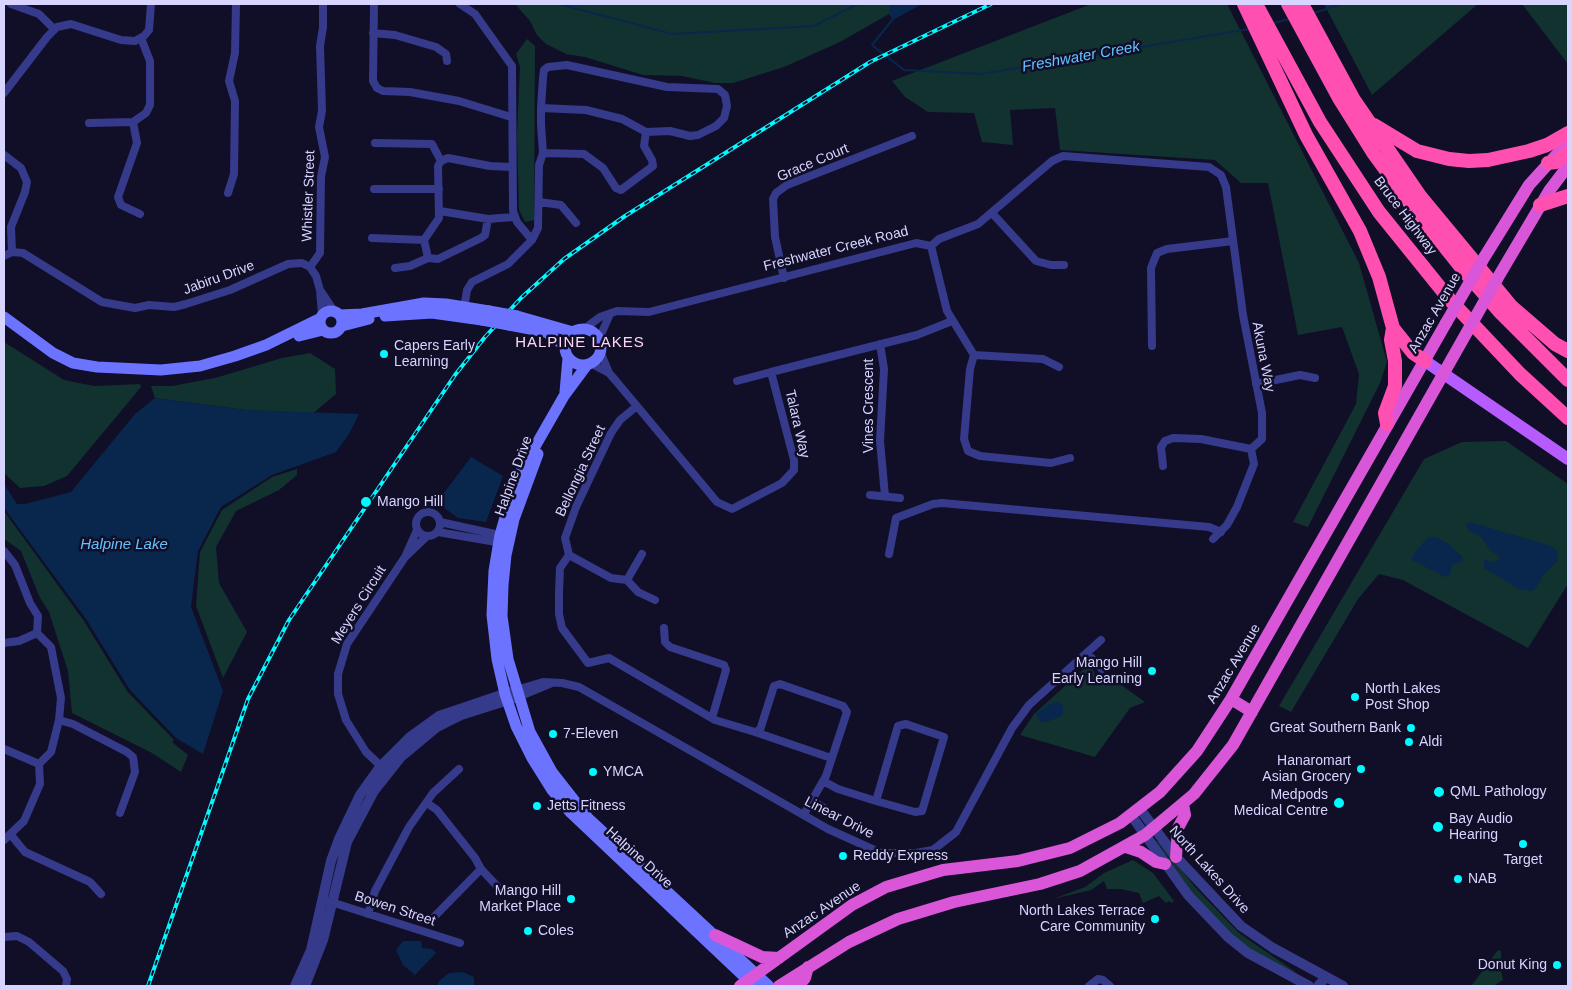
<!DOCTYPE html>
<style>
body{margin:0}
#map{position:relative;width:1572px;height:990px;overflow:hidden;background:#110e28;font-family:Arial,sans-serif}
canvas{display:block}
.frame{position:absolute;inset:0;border:5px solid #d7d5ff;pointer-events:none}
</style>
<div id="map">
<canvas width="1572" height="990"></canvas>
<div class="frame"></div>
</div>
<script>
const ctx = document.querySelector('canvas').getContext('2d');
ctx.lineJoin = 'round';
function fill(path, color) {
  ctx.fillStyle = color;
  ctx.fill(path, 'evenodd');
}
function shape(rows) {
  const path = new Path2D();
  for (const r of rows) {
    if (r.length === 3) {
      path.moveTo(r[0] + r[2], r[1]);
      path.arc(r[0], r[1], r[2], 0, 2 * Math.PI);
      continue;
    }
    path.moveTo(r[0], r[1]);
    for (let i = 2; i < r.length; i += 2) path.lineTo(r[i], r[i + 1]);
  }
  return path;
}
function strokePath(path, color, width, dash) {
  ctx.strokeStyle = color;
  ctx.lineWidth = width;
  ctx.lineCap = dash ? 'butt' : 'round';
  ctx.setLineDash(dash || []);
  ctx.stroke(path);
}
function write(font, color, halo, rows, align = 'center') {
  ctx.font = font + ' Arial,sans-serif';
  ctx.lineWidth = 5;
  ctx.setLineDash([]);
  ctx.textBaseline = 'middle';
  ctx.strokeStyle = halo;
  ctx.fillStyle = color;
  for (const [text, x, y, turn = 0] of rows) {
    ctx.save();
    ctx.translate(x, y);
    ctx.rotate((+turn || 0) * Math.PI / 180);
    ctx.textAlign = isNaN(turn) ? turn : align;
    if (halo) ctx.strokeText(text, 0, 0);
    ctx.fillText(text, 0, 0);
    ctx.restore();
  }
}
fill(shape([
 [515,4,891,4,889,14,840,42,784,67,733,83,715,83,682,76,643,75,585,57,566,54,546,44,537,35,530,21],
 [1091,4,1227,4,1359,263,1387,362,1380,383,1308,527,1293,522,1356,404,1359,374,1342,327,1298,335,1268,183,1241,183,1215,160,1060,150,1055,108,1010,110,1013,145,982,142,974,113,928,112,905,97,892,81],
 [1324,4,1478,4,1372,95],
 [1522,4,1568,4,1568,64],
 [527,39,535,46,534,220,525,222,519,210,517,135,520,67,516,54],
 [4,342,64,380,94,386,140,384,141,387,67,476,44,486,20,488,4,473],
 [310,353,335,369,336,394,312,414,246,410,155,398,151,386,172,386,215,378,282,358],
 [1506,441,1568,484,1568,584,1528,648,1403,580,1379,574,1358,599,1291,712,1279,706,1424,459,1462,442],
 [297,469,297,475,279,490,236,511,216,547,219,583,247,632,223,678,196,606,200,552,222,510,272,477],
 [4,511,84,621,127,691,174,740,172,742,188,755,181,772,152,753,72,713,68,671,49,612,40,598,21,551,4,539],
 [1086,667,1092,667,1095,675,1100,679,1110,677,1145,702,1130,708,1095,757,1020,735,1034,714],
 [1156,841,1159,841,1195,887,1239,933,1297,973,1268,962,1233,936,1196,898],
 [1133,860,1153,873,1174,901,1172,903,1169,901,1166,903,1159,896,1143,903,1139,893,1120,889,1107,889,1104,881,1091,890,1053,899,1085,887,1104,873],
 [1498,950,1501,951,1501,966,1504,966,1501,970,1503,980,1493,986,1472,985]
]), '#11322f');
fill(shape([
 [891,4,922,4,893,20,889,14],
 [155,398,246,410,359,414,349,434,336,452,272,475,221,507,198,551,191,607,223,691,203,754,176,738,130,690,86,619,4,508,4,484,17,504,25,504,71,492,135,414],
 [471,457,503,476,486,522,458,518,443,507,441,497],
 [1470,522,1551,546,1557,551,1558,561,1542,576,1542,580,1533,591,1519,589,1484,568,1484,560,1496,562,1500,557,1490,550,1481,537,1468,530,1466,524],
 [1436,537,1447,543,1462,556,1463,561,1452,565,1450,575,1445,577,1412,560,1412,556,1427,538],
 [1056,701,1063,705,1063,715,1047,722,1040,722,1036,713],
 [403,941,421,941,422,948,432,949,436,953,415,975,403,965,396,950],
 [463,972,474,977,474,986,437,986,439,981,449,973]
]), '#09274c');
strokePath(shape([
 [559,4,672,34,814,26,858,4],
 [1314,13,1342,4],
 [893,19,872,45,904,70,981,74,1249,29],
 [1273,23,1290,19]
]), '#09274c', 2);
strokePath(shape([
 [11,4,39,14,54,29],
 [374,4,373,81,377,88,383,91,410,92,459,101,511,117],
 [460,4,475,14,512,66,513,211,517,222,532,240],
 [373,33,395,35,436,47,446,54,447,61],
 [4,93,47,37,57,27,71,24,121,40,135,41,144,36,149,30,151,4],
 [133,122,137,143,118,197,121,205,140,214],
 [89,123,133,122,146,113,150,105,150,61,141,38],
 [375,143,432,144,441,161],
 [543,153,584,154,603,168,616,188,621,190,653,166,652,160,644,146,646,132],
 [4,155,21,168,27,182,25,192,11,227,12,252],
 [374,189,439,189],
 [228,193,234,174,235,101,229,81,235,53,236,4],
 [539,202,561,205,576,223],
 [440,211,488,219,514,217],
 [992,213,1036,261,1051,265,1064,265],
 [488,219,485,235,481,238,438,259,428,258,424,240,439,218,438,166,441,161,448,158,490,166,511,167],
 [372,238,424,240],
 [931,246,947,311,974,355,970,369,964,439,968,451,980,456,1051,463,1070,458],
 [4,256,12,252,23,253,102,302,135,308,149,305,174,307,186,304,230,290,288,264,302,263,310,267,316,276,320,290,322,315],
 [310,267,320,253,321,177,325,157,319,127,322,111,320,46,323,27,323,4],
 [395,268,410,266,428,258],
 [784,278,775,237,773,199,776,193,787,185,912,136],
 [320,290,334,311],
 [464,309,467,290,472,282,508,264,532,240,538,228,539,165,543,153,541,124,541,108,543,78,544,70,548,67,567,65,667,87,718,89,725,95,727,106,724,118,716,126,698,135,690,136,670,131,646,132,622,119,586,110,541,108],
 [584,329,600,317,617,311,649,312,916,243,931,246,939,239,978,224,1052,161,1063,156,1209,167,1221,175,1226,187,1243,315,1262,413,1262,439,1251,449],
 [599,339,610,314],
 [880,344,884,369,880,441,885,496],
 [1152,346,1151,268,1157,253,1167,249,1233,241],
 [600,351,609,373,616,381,717,502,732,509,782,483,794,470,794,460,771,372,917,335,952,321],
 [974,355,1043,359,1059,367],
 [590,363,609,373],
 [737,381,771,372],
 [1256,384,1300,375,1315,378],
 [637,406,620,420,611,433,576,507,565,538,569,555,560,568,559,592,559,614,562,628,588,663,609,658,715,720,755,732,760,730,774,686,780,684,843,706,847,712,826,776,804,814],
 [1163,466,1161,447,1165,441,1173,438,1201,439,1251,449],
 [870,495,900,498],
 [428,524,12],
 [440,522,504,536],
 [438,532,502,543],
 [1213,539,1227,525,1237,507,1254,464,1251,449],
 [4,551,15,565,30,603,38,616,37,633,51,647,61,698,59,720,51,752,39,764,40,784,24,821,4,840],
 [889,554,896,518,933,504,942,503,1209,527,1221,532],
 [569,555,611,578,627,580,638,592,655,600],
 [405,557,426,537],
 [627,580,642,554],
 [664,628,665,642,670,647,724,665,726,670,712,718],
 [4,643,19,641,37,633],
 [1087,653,1102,669],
 [516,690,543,682,562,683,579,687,828,829,881,853,916,853,933,850,956,832,1012,728,1029,705,1101,640],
 [518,697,552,683],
 [59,720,73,724,127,752,133,757,135,772,120,813],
 [755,732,831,758],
 [4,749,39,764],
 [384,769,366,752,346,720,338,694,338,674,347,644,405,557,417,530],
 [823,781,838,789,876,801,915,812,922,811,944,737,906,724,898,726,876,801],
 [811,800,824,808],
 [427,803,437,810,475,858,481,869,497,886],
 [11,835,25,852,90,882,101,894],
 [328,901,460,943],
 [368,914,375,891,409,827,433,793,459,769],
 [434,917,481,869],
 [4,937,17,936,29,942,63,971,67,979,66,986],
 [1089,986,1098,979,1103,980,1110,986]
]), '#363a8a', 8);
strokePath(shape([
 [1140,809,1176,857,1241,926,1273,948,1343,986],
 [1131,815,1188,895,1228,937,1248,953,1309,986],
 [295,986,311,950,331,861,339,839,360,795,380,767,410,737,439,716,516,690],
 [305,986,323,940,347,842,374,791,401,757,437,727,461,715,518,697],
 [1318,986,1326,977]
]), '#363a8a', 10);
strokePath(shape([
 [331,322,11],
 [340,315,362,314,424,303,446,304,489,311],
 [385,316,432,313,482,320],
 [517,316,573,332],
 [4,317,53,353,73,363,97,367,161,370,200,366,235,356,266,345,321,318],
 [509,325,546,332,565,346],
 [342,326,369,319],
 [583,347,18],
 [299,336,323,330],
 [587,365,564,396,521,471,512,493,500,535,494,571,492,615,497,659,505,694,516,726,532,758,552,790,570,812,754,986],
 [565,392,568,358],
 [538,454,514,519,506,555,503,585,502,616,508,659,530,732,552,772,588,818,769,986]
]), '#6c74ff', 11);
strokePath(shape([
 [1425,361,1568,459]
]), '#b65cff', 12);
strokePath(shape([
 [1482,261,1529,185,1568,142],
 [1497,279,1549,191,1568,166],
 [1231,699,1252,712],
 [1126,847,1141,852,1156,862,1165,864],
 [1176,857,1178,828,1185,815,1183,804],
 [715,935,762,957,779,958],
 [740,986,852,905,886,887,943,870,1018,861,1070,848,1120,823,1160,792,1197,751,1231,699,1446,323],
 [779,986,849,942,898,919,954,902,1040,884,1080,871,1145,835,1194,794,1233,745,1471,325],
 [798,986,805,978,808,967]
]), '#da56d8', 12);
strokePath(shape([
 [1244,4,1306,135,1360,231,1379,277,1393,328,1391,340,1395,361,1395,386,1385,413,1387,424],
 [1256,4,1320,122,1379,212,1450,300,1520,374,1568,418],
 [1288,4,1339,98,1374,154,1409,202,1464,271,1499,311,1568,380],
 [1302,4,1354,100,1420,196,1511,306,1555,344,1568,351],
 [1374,125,1417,151,1449,159,1469,161,1488,160,1529,151,1547,145,1568,133],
 [1548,163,1556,162,1568,152],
 [1540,205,1568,196],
 [1393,328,1413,353,1425,361]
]), '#ff50b1', 14);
const rail = shape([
 [148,986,248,699,289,620,455,375,485,337,521,298,564,259,625,216,870,62,991,4]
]);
strokePath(rail, '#01f9ff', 4);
strokePath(rail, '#110e28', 2, [5.5]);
strokePath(shape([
 [489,311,517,316],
 [482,320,509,325]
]), '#6c74ff', 11);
strokePath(shape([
 [1446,323,1482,261],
 [1471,325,1497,279]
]), '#da56d8', 12);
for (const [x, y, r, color] of [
 [384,354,5,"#01f9ff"],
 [366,502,6,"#01f9ff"],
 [1152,671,5,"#01f9ff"],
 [1355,697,5,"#01f9ff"],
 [1411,728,5,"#01f9ff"],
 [553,734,5,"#01f9ff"],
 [1409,742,5,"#01f9ff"],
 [1361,769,5,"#01f9ff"],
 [593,772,5,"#01f9ff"],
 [1439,792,6,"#01f9ff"],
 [1339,803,6,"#01f9ff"],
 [537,806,5,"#01f9ff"],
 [1438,827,6,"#01f9ff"],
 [1523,844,5,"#01f9ff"],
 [843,856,5,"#01f9ff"],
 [1458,879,5,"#01f9ff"],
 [571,899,5,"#01f9ff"],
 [1155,919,5,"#01f9ff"],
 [528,931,5,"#01f9ff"],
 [1557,965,5,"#01f9ff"]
]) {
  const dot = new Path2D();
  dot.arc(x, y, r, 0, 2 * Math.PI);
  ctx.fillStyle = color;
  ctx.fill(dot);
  strokePath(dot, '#110e28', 2);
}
write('14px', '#d7d5ff', '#110e28', [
 ["Grace Court",813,163,-23],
 ["Whistler Street",309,196,-88],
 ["Bruce Highway",1405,216,53],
 ["Freshwater Creek Road",836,249,-14],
 ["Jabiru Drive",219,278,-20],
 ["Anzac Avenue",1435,313,-60],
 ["Akuna Way",1263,357,79],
 ["Vines Crescent",869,406,-90],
 ["Talara Way",797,424,77],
 ["Bellongia Street",581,471,-65],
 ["Halpine Drive",514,476,-70],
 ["Meyers Circuit",359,605,-58],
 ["Anzac Avenue",1234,664,-59],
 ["Linear Drive",839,818,27],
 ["Halpine Drive",639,858,42],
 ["North Lakes Drive",1209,870,48],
 ["Bowen Street",395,909,18],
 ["Anzac Avenue",822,910,-34]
]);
write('14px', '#d7d5ff', '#110e28', [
 ["Capers Early",394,346],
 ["Learning",394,362],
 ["Mango Hill",377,502],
 ["Mango Hill",1142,663,"right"],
 ["Early Learning",1142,679,"right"],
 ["North Lakes",1365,689],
 ["Post Shop",1365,705],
 ["Great Southern Bank",1401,728,"right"],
 ["7-Eleven",563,734],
 ["Aldi",1419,742],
 ["Hanaromart",1351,761,"right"],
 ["Asian Grocery",1351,777,"right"],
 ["YMCA",603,772],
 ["QML Pathology",1450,792],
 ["Medpods",1328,795,"right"],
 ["Medical Centre",1328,811,"right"],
 ["Jetts Fitness",547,806],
 ["Bay Audio",1449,819],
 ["Hearing",1449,835],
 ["Reddy Express",853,856],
 ["Target",1523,860,"center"],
 ["NAB",1468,879],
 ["Mango Hill",561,891,"right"],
 ["Market Place",561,907,"right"],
 ["North Lakes Terrace",1145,911,"right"],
 ["Care Community",1145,927,"right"],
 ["Coles",538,931],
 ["Donut King",1547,965,"right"]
], 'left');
write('italic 15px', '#63c3ff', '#110e28', [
 ["Freshwater Creek",1081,57,-10],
 ["Halpine Lake",124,545]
]);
ctx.letterSpacing = '1px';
write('15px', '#ffd7f4', '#110e28', [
 ["HALPINE LAKES",580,343]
]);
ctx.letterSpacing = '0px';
</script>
